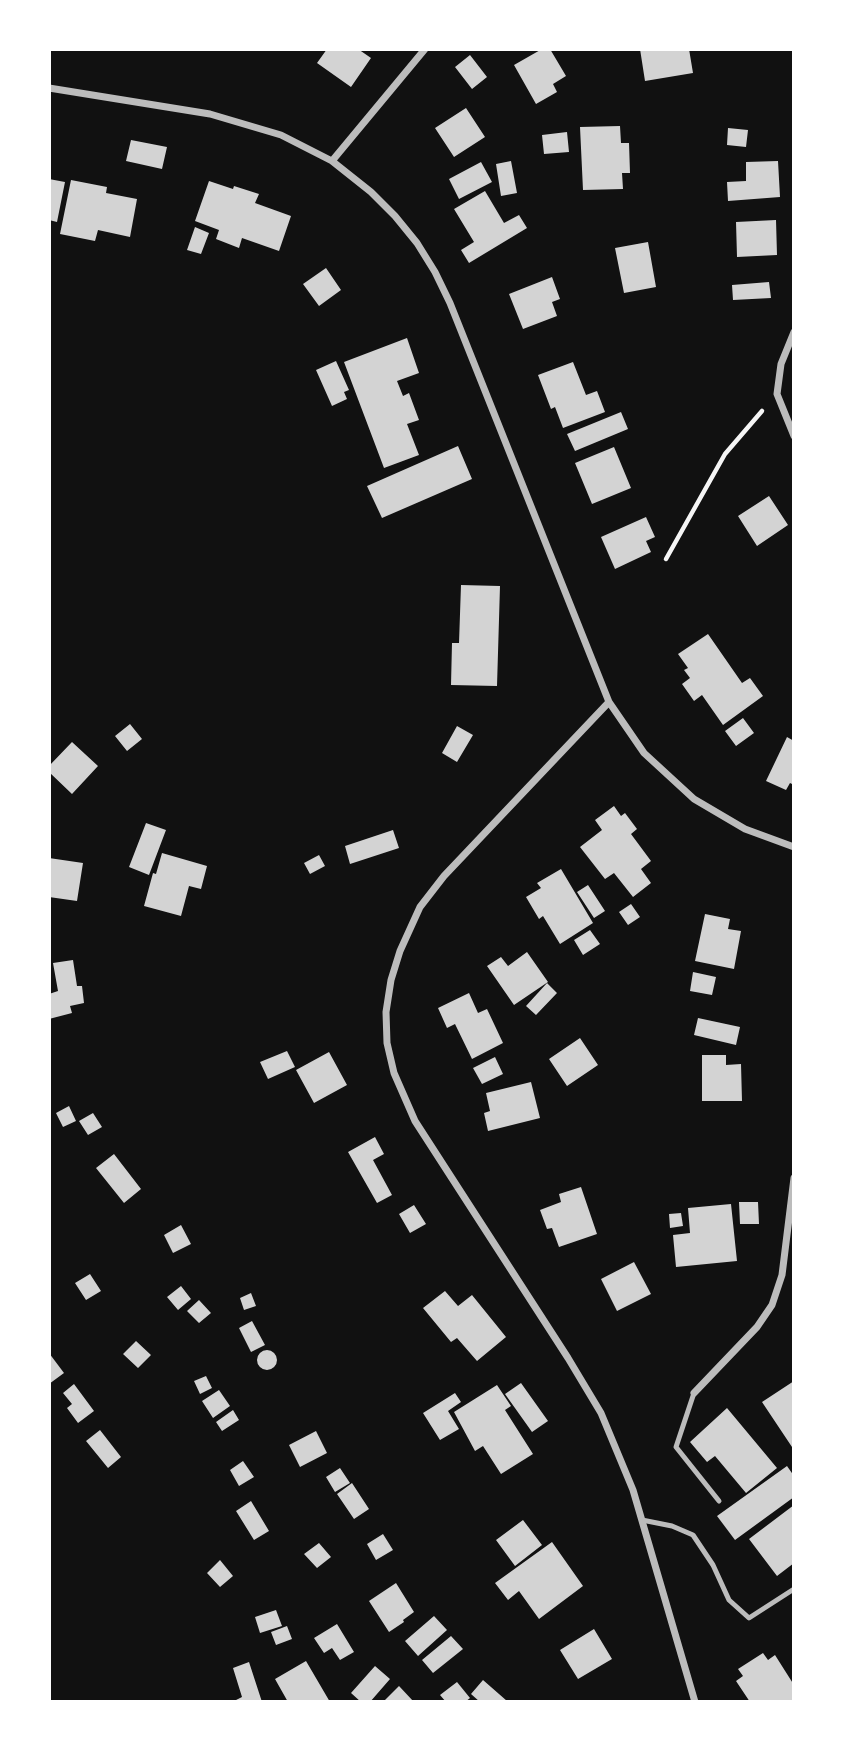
<!DOCTYPE html>
<style>
body{margin:0}
#map{position:relative;width:843px;height:1751px;overflow:hidden;background:#111;font-family:"Source Serif 4",serif}
canvas{display:block}
.frame{position:absolute;inset:0;border:51px solid #fff;pointer-events:none}
</style>
<div id="map">
<canvas width="843" height="1751"></canvas>
<div class="frame"></div>
</div>
<script>
const ctx = document.querySelector('canvas').getContext('2d');
ctx.lineJoin = 'round';
function fill(path, color) {
  ctx.fillStyle = color;
  ctx.fill(path, 'evenodd');
}
function shape(rows) {
  const path = new Path2D();
  for (const r of rows) {
    if (r.length === 3) {
      path.moveTo(r[0] + r[2], r[1]);
      path.arc(r[0], r[1], r[2], 0, 2 * Math.PI);
      continue;
    }
    path.moveTo(r[0], r[1]);
    for (let i = 2; i < r.length; i += 2) path.lineTo(r[i], r[i + 1]);
  }
  return path;
}
function strokePath(path, color, width, dash) {
  ctx.strokeStyle = color;
  ctx.lineWidth = width;
  ctx.lineCap = dash ? 'butt' : 'round';
  ctx.setLineDash(dash || []);
  ctx.stroke(path);
}
fill(shape([
 [327,49,358,49,371,58,351,87,317,63],
 [542,49,550,49,566,76,553,84,557,92,536,104,514,65],
 [640,49,689,49,693,73,645,81],
 [470,55,487,77,472,89,455,67],
 [466,108,485,137,454,157,435,128],
 [620,126,621,143,629,143,630,173,622,173,623,189,583,190,580,127],
 [728,128,748,130,746,147,727,145],
 [567,132,569,152,544,154,542,135],
 [131,140,167,147,162,169,126,161],
 [511,161,517,193,501,196,496,164],
 [778,161,780,197,728,201,727,182,746,181,746,162],
 [481,162,492,182,459,199,449,179],
 [49,179,65,182,57,222,49,220],
 [71,180,107,187,106,193,137,199,130,237,98,230,95,241,60,234],
 [209,181,233,189,234,186,259,194,255,203,291,216,279,251,242,238,239,248,216,239,219,230,195,221],
 [485,191,504,223,519,215,527,228,469,263,461,250,474,242,454,209],
 [776,220,777,255,737,257,736,222],
 [195,227,209,233,201,254,187,250],
 [648,242,656,287,624,293,615,248],
 [326,268,341,290,319,306,303,284],
 [552,277,560,299,552,302,557,316,523,329,509,294],
 [769,282,771,298,733,300,732,285],
 [407,338,419,373,397,381,403,396,409,393,419,420,407,424,419,455,384,468,344,362],
 [336,361,349,390,344,392,347,399,332,406,316,370],
 [573,362,586,395,597,391,605,412,563,428,555,407,551,409,538,375],
 [621,412,628,429,575,451,567,434],
 [458,446,472,479,382,518,367,486],
 [614,447,631,488,592,504,575,463],
 [769,496,788,525,757,546,738,516],
 [646,517,655,537,646,541,651,552,615,569,601,537],
 [461,585,500,586,497,686,451,685,452,643,459,643],
 [708,634,742,683,750,678,763,696,723,725,702,695,694,701,682,684,690,678,684,670,688,668,678,654],
 [743,718,754,733,736,746,725,731],
 [130,724,142,739,127,751,115,736],
 [457,726,473,735,457,762,442,753],
 [787,737,794,741,794,785,790,783,786,790,766,781],
 [72,742,98,766,72,794,49,772,49,766],
 [614,806,621,816,625,813,637,829,631,834,651,861,641,869,651,883,633,897,614,873,605,879,580,847,602,830,595,820],
 [146,823,166,830,149,875,129,867],
 [393,830,399,848,350,864,345,846],
 [162,853,207,866,201,889,189,886,181,916,144,906,153,873,156,874],
 [319,855,325,866,310,874,304,863],
 [49,858,83,863,77,901,49,897],
 [561,869,593,923,560,944,543,916,539,919,526,897,541,888,537,883],
 [588,885,605,911,594,918,577,892],
 [631,904,640,917,628,925,619,912],
 [705,914,730,919,728,929,741,931,734,969,695,961],
 [590,930,600,944,583,955,574,940],
 [527,952,548,982,514,1005,487,966,501,957,508,966],
 [73,960,77,986,82,986,84,1003,70,1006,72,1013,49,1019,49,994,58,991,53,963],
 [693,972,716,977,712,995,690,991],
 [547,983,557,993,536,1015,526,1006],
 [469,993,478,1013,487,1009,503,1043,472,1059,455,1024,447,1028,438,1008],
 [698,1018,740,1027,736,1045,694,1035],
 [580,1038,598,1065,567,1086,549,1059],
 [287,1051,295,1067,268,1079,260,1062],
 [329,1052,347,1085,314,1103,296,1070],
 [702,1055,726,1055,726,1065,741,1064,742,1101,702,1101],
 [495,1057,503,1074,482,1084,473,1068],
 [531,1082,540,1118,488,1131,484,1113,490,1111,486,1093],
 [69,1106,76,1121,63,1127,56,1113],
 [93,1113,102,1127,88,1135,79,1121],
 [375,1137,384,1154,373,1160,392,1195,377,1203,348,1152],
 [114,1154,141,1189,124,1203,96,1168],
 [581,1187,597,1234,559,1247,552,1228,547,1229,540,1210,561,1202,559,1194],
 [739,1202,758,1202,759,1224,740,1224],
 [731,1204,737,1261,676,1267,673,1235,690,1233,688,1208],
 [414,1205,426,1224,410,1233,399,1214],
 [681,1213,683,1226,670,1228,669,1214],
 [181,1225,191,1244,173,1253,164,1235],
 [634,1262,651,1294,617,1311,601,1279],
 [90,1274,101,1291,86,1300,75,1283],
 [181,1286,191,1299,178,1310,167,1297],
 [445,1291,458,1306,472,1295,506,1337,477,1361,457,1338,451,1342,423,1308],
 [251,1293,256,1306,244,1310,240,1298],
 [199,1300,211,1313,199,1323,187,1311],
 [252,1321,265,1345,251,1352,239,1328],
 [136,1341,151,1355,138,1368,123,1354],
 [267,1360,10],
 [49,1353,64,1373,49,1384],
 [206,1376,212,1388,200,1394,194,1381],
 [794,1381,794,1450,762,1402],
 [521,1383,548,1421,532,1432,505,1394],
 [74,1384,94,1411,78,1423,67,1408,72,1404,63,1393],
 [497,1385,511,1406,505,1410,533,1454,501,1474,483,1446,475,1451,454,1412],
 [219,1390,230,1406,213,1418,202,1401],
 [455,1393,461,1402,448,1411,459,1429,440,1440,423,1413],
 [727,1408,777,1468,746,1493,715,1456,707,1462,690,1442],
 [233,1410,239,1420,222,1431,216,1422],
 [100,1430,121,1457,108,1468,86,1441],
 [316,1431,327,1453,300,1467,289,1445],
 [243,1461,254,1477,239,1486,230,1470],
 [787,1466,794,1476,794,1497,735,1540,717,1516],
 [340,1468,350,1483,335,1492,326,1477],
 [352,1483,369,1509,354,1519,337,1494],
 [251,1501,269,1531,254,1540,236,1511],
 [794,1505,794,1563,777,1576,749,1539],
 [523,1520,542,1545,515,1566,496,1540],
 [383,1534,393,1550,376,1560,367,1544],
 [552,1542,583,1586,539,1619,519,1591,508,1600,495,1583],
 [319,1543,331,1557,317,1568,304,1554],
 [220,1560,233,1576,220,1587,207,1573],
 [396,1583,414,1612,403,1620,404,1622,389,1632,369,1601],
 [276,1610,282,1626,260,1633,255,1617],
 [434,1616,447,1630,418,1656,405,1641],
 [337,1624,354,1652,340,1660,332,1648,324,1653,314,1638],
 [287,1626,292,1639,276,1645,271,1632],
 [594,1629,612,1659,578,1679,560,1650],
 [451,1636,463,1649,433,1673,422,1660],
 [763,1653,768,1660,775,1655,794,1685,794,1702,750,1702,736,1681,743,1676,738,1669],
 [306,1661,330,1702,288,1702,275,1679],
 [249,1662,262,1702,237,1702,236,1700,242,1697,233,1668],
 [375,1666,390,1679,370,1702,361,1702,351,1693],
 [483,1680,507,1701,506,1702,480,1702,471,1694],
 [457,1682,470,1698,465,1702,446,1702,440,1695],
 [399,1686,414,1702,383,1702]
]), '#d3d3d3');
strokePath(shape([
 [666,559,725,454,762,411]
]), '#f5f5f5', 4.5);
strokePath(shape([
 [694,1393,676,1447,719,1501],
 [642,1520,672,1526,693,1535,713,1565,729,1600,749,1618,794,1589]
]), '#bcbcbc', 5);
strokePath(shape([
 [49,88,210,114,281,135,332,161,371,192,395,216,417,243,435,272,450,303,609,702,644,753,694,799,745,829,794,847],
 [332,161,425,49],
 [794,332,781,364,777,394,794,436],
 [609,702,444,876,420,907,400,951,391,980,386,1012,387,1043,394,1073,415,1121,568,1358,601,1413,633,1490,695,1702],
 [694,1393,757,1327,772,1305,782,1275,794,1178]
]), '#bcbcbc', 7);
</script>
